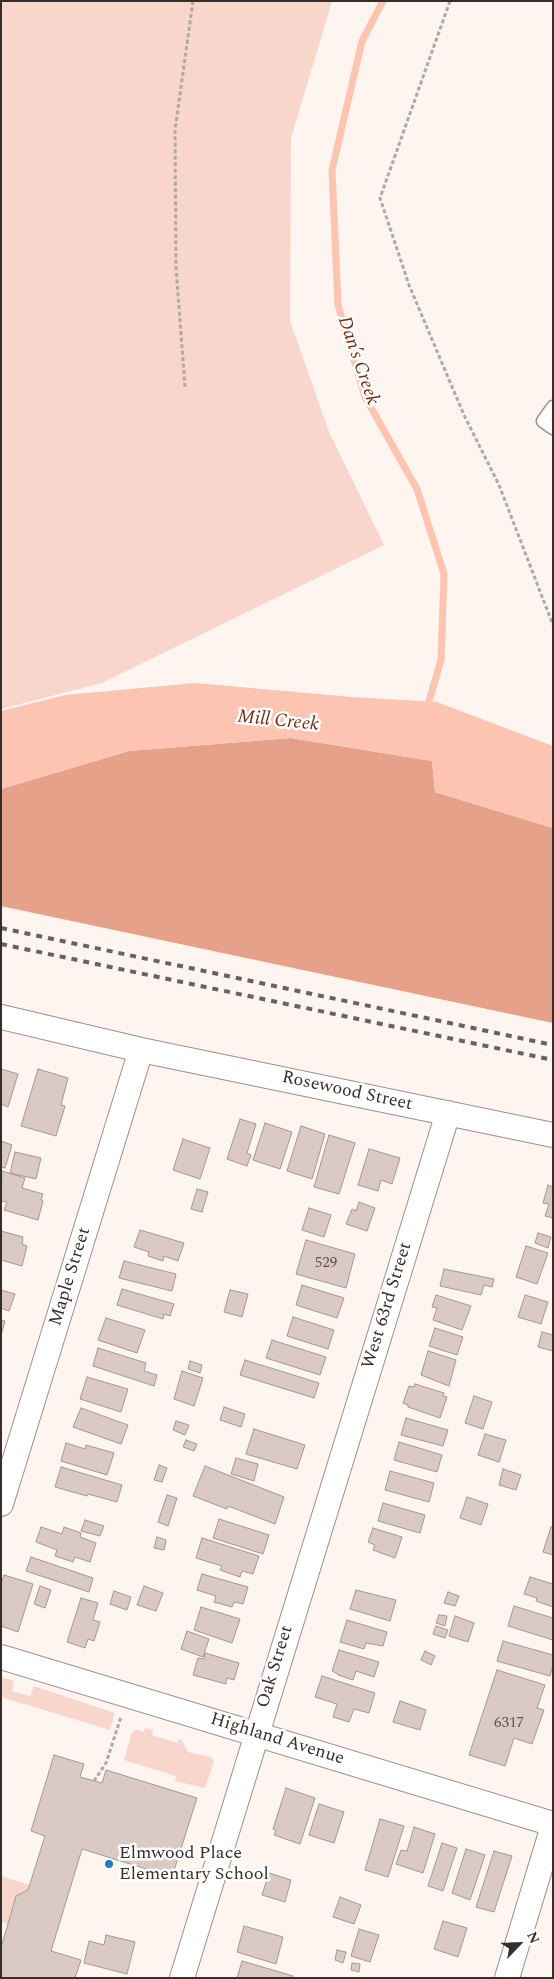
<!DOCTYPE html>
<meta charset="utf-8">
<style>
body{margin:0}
#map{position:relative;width:554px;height:1979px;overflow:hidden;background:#fef4f0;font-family:Spectral,serif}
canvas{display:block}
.frame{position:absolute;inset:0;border:2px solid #352e2c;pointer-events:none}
.north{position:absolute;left:494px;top:1919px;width:50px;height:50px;-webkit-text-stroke:4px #fff;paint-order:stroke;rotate:66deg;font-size:14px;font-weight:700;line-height:20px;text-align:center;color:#352e2c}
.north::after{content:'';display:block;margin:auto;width:18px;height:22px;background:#352e2c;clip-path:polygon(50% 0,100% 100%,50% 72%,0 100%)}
</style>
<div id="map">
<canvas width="554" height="1979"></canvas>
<div class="frame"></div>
<div class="north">N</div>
</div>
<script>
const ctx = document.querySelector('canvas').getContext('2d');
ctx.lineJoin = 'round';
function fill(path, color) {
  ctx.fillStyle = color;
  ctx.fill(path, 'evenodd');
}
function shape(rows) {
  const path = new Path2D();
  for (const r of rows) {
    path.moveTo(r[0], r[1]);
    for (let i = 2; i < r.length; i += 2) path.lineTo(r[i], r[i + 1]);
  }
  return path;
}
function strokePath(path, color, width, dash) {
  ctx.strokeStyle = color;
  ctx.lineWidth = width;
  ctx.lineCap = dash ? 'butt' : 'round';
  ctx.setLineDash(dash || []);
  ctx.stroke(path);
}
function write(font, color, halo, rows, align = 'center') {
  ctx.font = font + ' Spectral,serif';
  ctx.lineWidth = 5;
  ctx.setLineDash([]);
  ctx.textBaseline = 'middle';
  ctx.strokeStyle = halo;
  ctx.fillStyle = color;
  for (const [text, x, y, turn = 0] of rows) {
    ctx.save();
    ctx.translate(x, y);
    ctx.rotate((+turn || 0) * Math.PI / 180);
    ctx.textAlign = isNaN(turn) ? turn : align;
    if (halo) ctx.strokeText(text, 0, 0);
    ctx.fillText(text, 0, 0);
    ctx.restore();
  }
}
fill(shape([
 [1,1,332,1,291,138,290,321,329,432,384,545,102,683,1,709],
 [1,1677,14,1681,12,1691,30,1696,34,1686,115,1713,110,1730,1,1697],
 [145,1728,153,1730,152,1735,177,1743,179,1739,182,1740,188,1752,211,1757,214,1762,205,1788,175,1781,176,1776,124,1760,132,1732,137,1730,144,1732],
 [1,1876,30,1885,28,1890,16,1896,8,1924,1,1922]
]), '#f9d6cb');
fill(shape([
 [291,738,432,761,435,792,553,828,553,1023,1,906,1,789,129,751]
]), '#e5a18a');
fill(shape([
 [195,683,352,697,437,702,553,746,553,828,435,792,432,761,291,738,129,751,1,789,1,711,65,695]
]), '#fcc4b1');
strokePath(shape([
 [383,1,362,41,332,170,338,305,365,397,417,489,444,574,441,660,427,708]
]), '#fcc4b1', 7);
const building = shape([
 [1,1069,18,1074,8,1107,1,1104,1,1069],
 [38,1069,68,1078,61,1105,65,1106,56,1136,21,1126,38,1069],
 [240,1119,256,1124,247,1153,251,1155,247,1166,227,1159,240,1119],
 [265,1123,292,1132,280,1169,253,1160,265,1123],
 [301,1126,325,1134,312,1179,287,1171,301,1126],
 [329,1135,355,1143,339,1194,314,1187,329,1135],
 [183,1139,210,1148,200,1179,173,1170,183,1139],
 [1,1141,12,1145,5,1168,1,1167,1,1141],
 [369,1149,400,1158,392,1184,381,1180,378,1191,358,1185,369,1149],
 [15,1152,41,1158,36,1179,10,1173,15,1152],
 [2,1171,25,1178,22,1188,43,1194,41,1200,43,1201,38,1220,4,1210,7,1202,1,1201,2,1171],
 [548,1185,553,1187,553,1218,545,1216,549,1204,543,1203,548,1185],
 [197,1189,208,1192,202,1212,191,1209,197,1189],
 [359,1202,375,1208,367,1231,346,1224,352,1209,356,1211,359,1202],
 [309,1208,331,1215,324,1237,302,1230,309,1208],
 [140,1230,184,1243,178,1261,164,1256,163,1261,148,1256,149,1252,134,1247,140,1230],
 [1,1231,23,1237,22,1244,27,1246,22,1266,1,1260,1,1231],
 [538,1233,551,1237,548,1248,535,1243,538,1233],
 [306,1240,355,1254,346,1288,296,1274,306,1240],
 [526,1246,548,1253,537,1284,516,1277,526,1246],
 [124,1261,176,1274,172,1291,119,1278,124,1261],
 [444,1269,494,1279,492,1287,484,1285,481,1295,440,1286,444,1269],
 [302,1285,344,1298,337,1318,296,1305,302,1285],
 [122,1289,174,1304,170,1316,164,1314,163,1319,117,1305,122,1289],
 [1,1290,15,1294,9,1311,1,1308,1,1290],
 [230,1290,248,1294,242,1317,224,1312,230,1290],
 [436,1295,471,1306,462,1330,433,1320,437,1308,432,1307,436,1295],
 [525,1295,548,1302,541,1324,518,1317,525,1295],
 [293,1317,334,1330,328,1349,287,1336,293,1317],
 [106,1318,145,1330,137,1353,98,1340,106,1318],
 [1,1320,5,1321,1,1336,1,1320],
 [435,1328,463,1337,457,1355,429,1346,435,1328],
 [542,1332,553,1335,553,1351,538,1347,542,1332],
 [272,1340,326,1357,320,1375,266,1358,272,1340],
 [98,1348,146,1363,144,1371,157,1375,154,1386,93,1366,98,1348],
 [428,1351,456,1360,449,1386,421,1375,428,1351],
 [245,1360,319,1383,314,1398,240,1375,245,1360],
 [190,1361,202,1365,200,1373,188,1369,190,1361],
 [182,1371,203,1378,194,1406,174,1399,182,1371],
 [87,1377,128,1389,121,1412,80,1399,87,1377],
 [415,1384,444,1393,443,1396,447,1397,440,1418,408,1407,408,1405,403,1403,409,1386,414,1387,415,1384],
 [474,1396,492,1402,483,1429,465,1423,474,1396],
 [224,1407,245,1414,241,1427,220,1420,224,1407],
 [81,1408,128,1425,121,1444,73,1427,81,1408],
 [406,1418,448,1430,443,1446,401,1435,406,1418],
 [176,1421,189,1425,185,1435,173,1430,176,1421],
 [254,1429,305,1445,297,1469,246,1454,254,1429],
 [485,1434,506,1440,499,1462,478,1455,485,1434],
 [186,1440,197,1444,194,1451,183,1447,186,1440],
 [399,1442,442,1455,437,1472,394,1460,399,1442],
 [66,1443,85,1449,86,1445,114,1453,107,1475,61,1461,66,1443],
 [236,1458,258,1464,254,1481,231,1474,236,1458],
 [159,1465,167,1468,162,1482,154,1480,159,1465],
 [205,1466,284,1497,275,1524,228,1506,227,1509,193,1496,205,1466],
 [61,1467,122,1485,117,1502,88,1494,87,1496,55,1487,61,1467],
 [503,1469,521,1475,516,1490,499,1485,503,1469],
 [390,1471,434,1483,429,1502,385,1490,390,1471],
 [167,1495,177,1498,168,1526,158,1522,167,1495],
 [467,1497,488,1504,481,1525,460,1518,467,1497],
 [383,1503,425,1515,420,1533,378,1521,383,1503],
 [219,1519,269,1535,263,1554,213,1538,219,1519],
 [85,1520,104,1526,100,1536,81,1531,85,1520],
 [41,1527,62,1534,64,1527,81,1533,80,1537,96,1543,90,1562,75,1557,73,1562,55,1556,57,1550,36,1542,41,1527],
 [551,1527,553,1527,553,1555,543,1552,551,1527],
 [373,1528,402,1537,395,1558,373,1550,375,1545,368,1542,373,1528],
 [157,1537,166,1540,164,1550,154,1548,157,1537],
 [202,1538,259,1556,253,1574,242,1571,240,1577,220,1570,222,1566,196,1558,202,1538],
 [31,1557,93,1578,89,1592,26,1571,31,1557],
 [202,1574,248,1587,243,1604,234,1602,232,1607,214,1602,216,1596,197,1590,202,1574],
 [4,1575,33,1584,18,1632,1,1626,1,1584,4,1575],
 [530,1577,553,1584,553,1607,536,1601,537,1598,524,1594,530,1577],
 [40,1586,51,1590,45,1608,34,1604,40,1586],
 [144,1586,163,1593,156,1611,137,1605,144,1586],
 [356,1590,396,1600,390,1621,350,1609,356,1590],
 [114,1591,131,1597,127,1610,110,1604,114,1591],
 [448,1592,459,1596,455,1606,444,1603,448,1592],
 [81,1598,98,1603,93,1620,100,1622,94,1641,88,1639,85,1648,67,1642,81,1598],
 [514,1606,553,1618,553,1640,508,1626,514,1606],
 [201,1607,240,1619,232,1643,194,1630,201,1607],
 [439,1615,447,1616,445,1626,436,1623,439,1615],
 [455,1616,474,1623,468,1642,449,1636,455,1616],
 [347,1620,387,1632,383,1646,366,1643,364,1649,340,1642,347,1620],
 [436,1626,448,1630,445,1638,433,1634,436,1626],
 [187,1631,209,1639,203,1657,181,1649,187,1631],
 [503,1641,553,1655,553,1665,550,1676,497,1661,503,1641],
 [339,1650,379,1662,374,1677,356,1671,353,1680,338,1675,338,1674,332,1671,339,1650],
 [425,1651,435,1656,431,1665,421,1660,425,1651],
 [205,1653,239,1663,234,1680,227,1678,226,1684,193,1675,198,1658,204,1659,205,1653],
 [497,1670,545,1685,537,1708,544,1710,532,1744,514,1738,505,1766,469,1755,497,1670],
 [322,1676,375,1693,369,1713,354,1709,349,1722,333,1717,337,1704,315,1697,322,1676],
 [400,1701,426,1710,420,1730,393,1722,400,1701],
 [54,1755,84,1764,80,1777,102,1783,106,1770,197,1798,172,1877,82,1849,51,1951,81,1960,75,1978,1,1978,1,1947,8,1924,16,1896,28,1890,45,1836,31,1831,54,1755],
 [286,1788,315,1798,300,1844,274,1835,276,1830,273,1829,286,1788],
 [319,1804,344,1812,334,1843,309,1835,319,1804],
 [380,1819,404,1826,388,1877,365,1870,380,1819],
 [414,1827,435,1834,423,1873,396,1864,401,1850,407,1851,414,1827],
 [442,1843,457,1848,443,1891,428,1886,442,1843],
 [466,1849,485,1855,470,1900,452,1893,466,1849],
 [494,1851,512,1856,494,1912,476,1907,494,1851],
 [269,1873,291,1880,285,1902,262,1895,269,1873],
 [340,1897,361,1905,354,1924,333,1917,340,1897],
 [443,1921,467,1928,458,1957,434,1949,443,1921],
 [244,1926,283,1937,276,1964,237,1952,244,1926],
 [359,1929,379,1935,370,1962,351,1956,359,1929],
 [106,1935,135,1942,127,1974,84,1963,89,1941,104,1945,106,1935],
 [337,1950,346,1952,343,1963,335,1960,337,1950],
 [242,1961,293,1976,293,1978,237,1978,242,1961],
 [352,1963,360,1964,359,1972,351,1970,352,1963]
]);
fill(building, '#dbcac4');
strokePath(building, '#a69691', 1);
const service = shape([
 [553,407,543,421,553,428]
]);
const minor = shape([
 [1,1017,141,1050,553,1135],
 [1,1504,141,1050],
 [1,1657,553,1824],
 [182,1978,448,1113],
 [507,1978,553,1826]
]);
strokePath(service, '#9f8f8a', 15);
strokePath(minor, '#9f8f8a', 26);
strokePath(shape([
 [450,1,380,198,409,285,464,415,499,485,553,625],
 [185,387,176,267,175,130,193,1],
 [94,1781,106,1763,121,1717]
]), '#b2a9a5', 3, [4, 2.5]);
strokePath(service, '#fff', 12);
strokePath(minor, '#fff', 24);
strokePath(shape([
 [1,928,553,1045],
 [1,944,553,1060]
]), '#6a625f', 4, [6, 6]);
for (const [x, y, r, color] of [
 [109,1864,5,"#227cc9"]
]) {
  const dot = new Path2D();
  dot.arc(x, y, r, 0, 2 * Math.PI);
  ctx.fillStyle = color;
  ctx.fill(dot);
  strokePath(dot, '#fff', 2);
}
write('15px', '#5e5552', null, [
 ["529",326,1264],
 ["6317",509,1724]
]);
write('18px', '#352e2c', '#fff', [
 ["Rosewood Street",347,1092,12],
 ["Maple Street",71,1277,-73],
 ["West 63rd Street",388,1306,-73],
 ["Oak Street",276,1667,-73],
 ["Highland Avenue",277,1740,17]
]);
write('18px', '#352e2c', '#fff', [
 ["Elmwood Place",119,1854],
 ["Elementary School",119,1875]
], 'left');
write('italic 19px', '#7a2b0c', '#fff', [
 ["Dan’s Creek",357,361,71],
 ["Mill Creek",278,722,6]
]);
</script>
